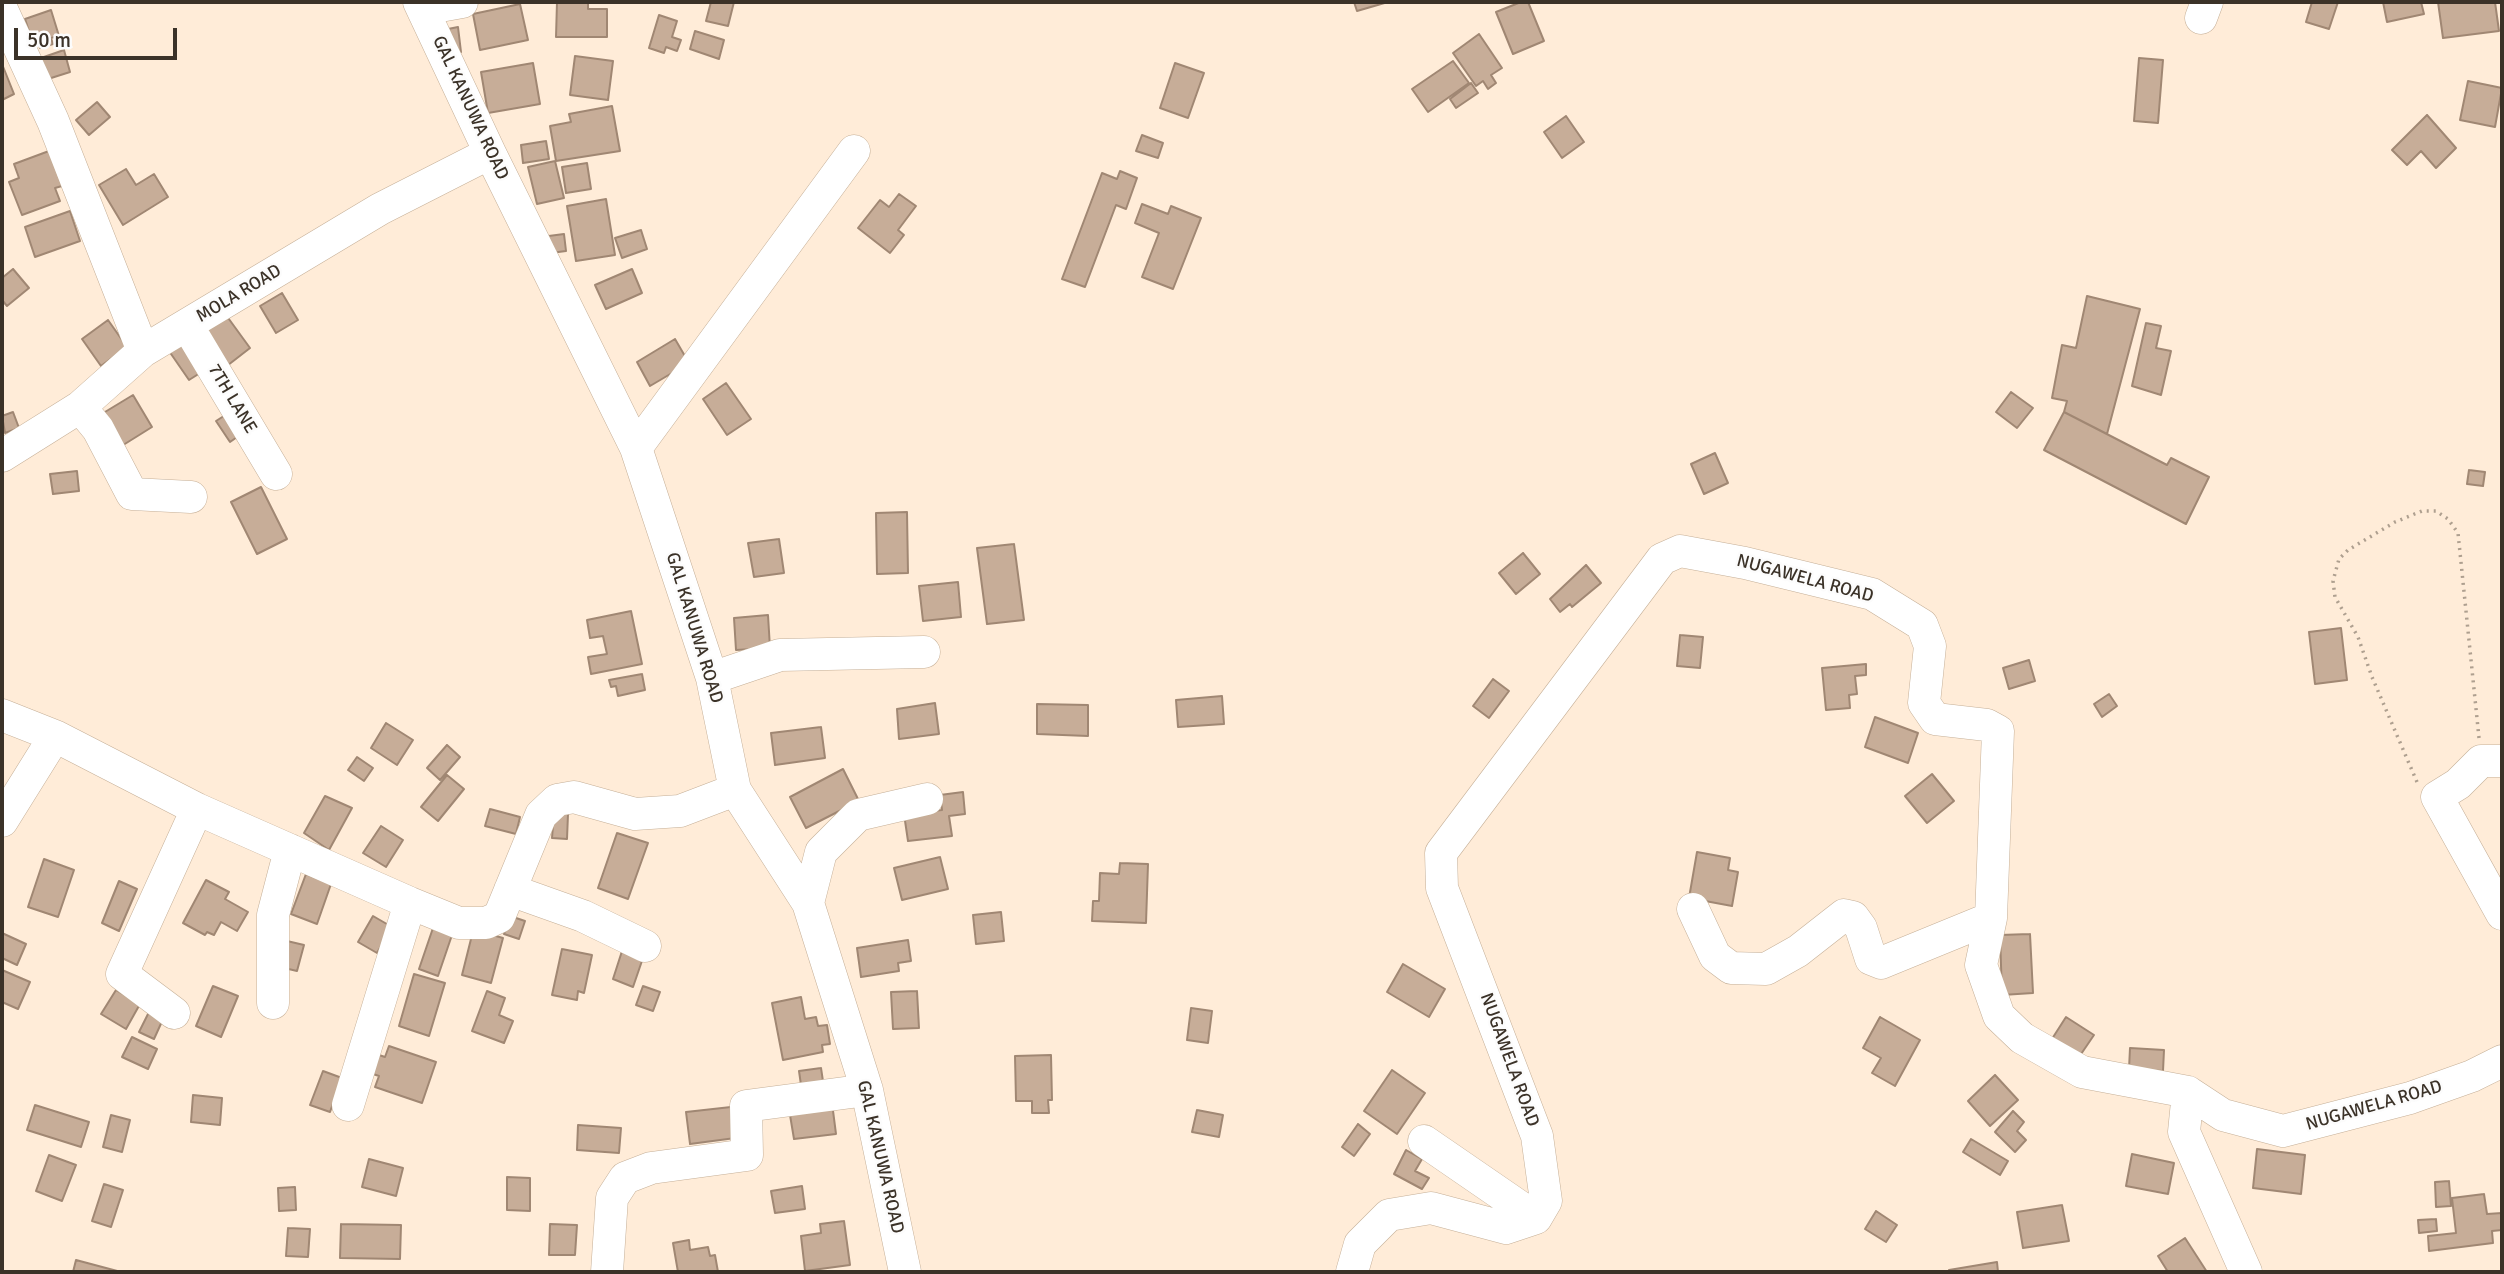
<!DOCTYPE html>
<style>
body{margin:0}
#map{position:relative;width:2504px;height:1274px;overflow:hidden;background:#ffecd8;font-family:Signika,sans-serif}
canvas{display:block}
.frame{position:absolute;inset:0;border:4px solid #3b3228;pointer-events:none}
.scale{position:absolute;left:14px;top:28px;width:163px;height:32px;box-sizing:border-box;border:4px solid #3b3228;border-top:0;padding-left:9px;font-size:21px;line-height:24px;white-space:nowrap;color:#3b3228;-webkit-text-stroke:5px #fcfcfc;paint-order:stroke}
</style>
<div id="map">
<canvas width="2504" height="1274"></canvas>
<div class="frame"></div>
<div class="scale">50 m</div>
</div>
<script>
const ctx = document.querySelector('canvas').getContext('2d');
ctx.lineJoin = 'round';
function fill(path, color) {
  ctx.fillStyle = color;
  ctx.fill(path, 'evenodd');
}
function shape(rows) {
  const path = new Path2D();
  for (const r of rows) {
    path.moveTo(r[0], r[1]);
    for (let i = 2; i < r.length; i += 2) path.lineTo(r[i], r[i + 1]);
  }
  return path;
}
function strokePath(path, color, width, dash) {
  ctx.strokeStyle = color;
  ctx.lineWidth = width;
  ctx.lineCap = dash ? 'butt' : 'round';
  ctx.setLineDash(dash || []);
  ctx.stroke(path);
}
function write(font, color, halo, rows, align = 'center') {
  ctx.font = font + ' Signika,sans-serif';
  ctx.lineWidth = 5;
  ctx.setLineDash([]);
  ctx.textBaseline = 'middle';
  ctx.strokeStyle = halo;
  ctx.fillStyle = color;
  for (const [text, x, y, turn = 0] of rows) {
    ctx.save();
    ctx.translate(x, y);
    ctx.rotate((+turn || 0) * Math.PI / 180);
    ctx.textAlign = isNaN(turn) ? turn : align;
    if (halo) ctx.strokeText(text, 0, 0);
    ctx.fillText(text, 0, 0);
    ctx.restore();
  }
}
const building = shape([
 [557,2,588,2,588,9,607,9,607,37,556,37,557,2],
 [711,2,734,2,728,26,706,21,711,2],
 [1354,2,1388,2,1357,11,1354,2],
 [1521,2,1528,2,1544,41,1513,54,1496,12,1521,2],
 [2312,2,2338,2,2329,29,2306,22,2312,2],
 [2383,2,2421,2,2424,14,2387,22,2383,2],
 [2438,2,2495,2,2499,31,2443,38,2438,2],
 [520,4,528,40,480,50,473,14,520,4],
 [51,10,59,36,51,38,53,44,40,48,38,42,33,44,25,19,51,10],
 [659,15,677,21,672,37,681,40,677,51,666,47,664,53,649,48,659,15],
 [458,27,461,52,450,54,448,29,458,27],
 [695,31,724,40,719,59,690,49,695,31],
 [1479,34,1502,68,1491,75,1496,83,1488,89,1483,81,1476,86,1453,53,1479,34],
 [64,50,70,72,48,79,41,58,64,50],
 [575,56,613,61,608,100,570,95,575,56],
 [2139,58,2163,60,2158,123,2134,121,2139,58],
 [1453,61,1469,83,1428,112,1412,89,1453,61],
 [533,63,540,104,488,113,481,72,533,63],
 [1175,63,1204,73,1188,118,1160,108,1175,63],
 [2,64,14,94,2,100,2,64],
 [2468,81,2502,88,2495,127,2460,120,2468,81],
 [1471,83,1478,93,1456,108,1450,99,1471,83],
 [97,102,110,117,89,135,76,120,97,102],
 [612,106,620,151,556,161,550,126,571,122,569,114,612,106],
 [2427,115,2456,148,2436,168,2421,151,2407,165,2392,150,2427,115],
 [1566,116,1584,142,1562,158,1544,132,1566,116],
 [1142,135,1163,143,1158,158,1136,151,1142,135],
 [546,141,549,159,523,163,521,145,546,141],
 [49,151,62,186,55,188,60,201,22,215,9,182,19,178,14,164,49,151],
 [555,161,564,198,537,204,528,167,555,161],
 [587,163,591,189,566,193,562,167,587,163],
 [126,169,136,185,154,174,168,197,123,225,99,185,126,169],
 [1120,171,1137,178,1126,209,1116,205,1085,287,1062,279,1102,173,1117,179,1120,171],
 [899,194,916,206,898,230,904,235,890,253,858,228,880,200,889,207,899,194],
 [606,199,615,255,576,261,567,206,606,199],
 [1142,204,1168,214,1171,206,1201,218,1173,289,1142,277,1159,233,1135,223,1142,204],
 [70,211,80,241,35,257,25,227,70,211],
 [641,230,647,249,622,258,615,238,641,230],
 [564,234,566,251,543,254,541,237,564,234],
 [13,269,29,288,7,306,2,300,2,278,13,269],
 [632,269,642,293,606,309,595,285,632,269],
 [282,293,298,320,276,333,260,306,282,293],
 [2087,296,2140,309,2107,434,2064,412,2067,401,2052,398,2062,345,2076,348,2087,296],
 [226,315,250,348,223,369,199,336,226,315],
 [108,320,127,347,101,366,82,339,108,320],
 [2146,323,2161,326,2156,348,2171,351,2161,395,2132,386,2146,323],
 [188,338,208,368,189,380,169,351,188,338],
 [675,339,689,363,650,386,637,362,675,339],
 [726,383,751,419,727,435,703,399,726,383],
 [2011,392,2033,408,2017,428,1996,412,2011,392],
 [133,395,152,427,120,447,100,415,133,395],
 [13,412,19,428,5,433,2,416,13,412],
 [2064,412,2167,465,2171,458,2209,477,2186,524,2044,450,2064,412],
 [227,414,240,435,230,442,216,421,227,414],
 [1715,453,1728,483,1704,494,1691,464,1715,453],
 [2469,470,2485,472,2483,486,2467,484,2469,470],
 [77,471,79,491,53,494,50,474,77,471],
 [261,487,287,539,257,554,231,502,261,487],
 [907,512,908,573,877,574,876,513,907,512],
 [779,539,784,573,754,577,748,543,779,539],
 [1014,544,1024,620,987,624,977,548,1014,544],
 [1523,553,1540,574,1516,594,1499,573,1523,553],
 [1586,565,1601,583,1572,607,1570,604,1560,612,1550,599,1586,565],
 [958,582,961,617,923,621,919,586,958,582],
 [631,611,642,664,591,674,588,657,607,654,603,636,590,638,587,620,631,611],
 [768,615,770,648,736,650,734,618,768,615],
 [2341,628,2347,680,2315,684,2309,632,2341,628],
 [1680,635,1703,637,1700,668,1677,666,1680,635],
 [2029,660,2035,681,2009,689,2003,668,2029,660],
 [1866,664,1866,675,1855,676,1857,694,1849,695,1850,708,1826,710,1822,668,1866,664],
 [642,674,645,690,618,696,616,686,611,687,609,680,642,674],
 [1493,679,1509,691,1489,718,1473,706,1493,679],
 [2109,694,2117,706,2102,717,2094,704,2109,694],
 [1222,696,1224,724,1178,727,1176,700,1222,696],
 [935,703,939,734,899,739,897,709,935,703],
 [1037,704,1088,705,1088,736,1037,734,1037,704],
 [1875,717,1918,733,1908,763,1865,747,1875,717],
 [386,723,413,740,397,765,371,748,386,723],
 [821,727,825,758,775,765,771,733,821,727],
 [447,745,460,757,440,780,427,768,447,745],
 [357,757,373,768,364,781,348,770,357,757],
 [843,769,859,801,806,828,790,797,843,769],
 [1932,774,1954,801,1927,823,1905,796,1932,774],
 [447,775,464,789,438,821,421,807,447,775],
 [963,792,965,814,949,816,952,836,908,841,904,814,942,810,940,795,963,792],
 [325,796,352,808,329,850,304,833,325,796],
 [490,809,520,817,516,834,485,826,490,809],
 [554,813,568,814,567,839,552,838,554,813],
 [381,826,403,840,386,867,363,853,381,826],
 [617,833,648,843,628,899,598,888,617,833],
 [1697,852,1730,858,1728,870,1738,872,1732,906,1689,898,1697,852],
 [940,857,948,889,902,900,894,868,940,857],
 [44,859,74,870,58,917,28,907,44,859],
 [1120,863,1148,864,1146,923,1092,921,1093,901,1099,901,1100,873,1119,874,1120,863],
 [306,874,331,884,317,924,291,914,306,874],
 [206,880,229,892,225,899,248,912,237,931,221,922,214,935,207,932,205,935,183,923,206,880],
 [119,881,137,889,119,931,102,923,119,881],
 [1001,912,1004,941,976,944,973,915,1001,912],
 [373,916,392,927,377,953,358,942,373,916],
 [510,916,525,921,519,939,504,934,510,916],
 [433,928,452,935,438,976,419,969,433,928],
 [2,933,26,944,17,965,2,958,2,933],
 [485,933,503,938,491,983,462,975,472,935,485,933],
 [2030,934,2033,993,2002,995,2000,935,2030,934],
 [908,940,911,961,898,963,899,971,861,977,857,948,908,940],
 [287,941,304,945,297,971,280,967,287,941],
 [623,948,644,955,633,987,613,979,623,948],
 [562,949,592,955,584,993,578,991,577,1000,552,995,562,949],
 [1403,964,1445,989,1429,1017,1387,992,1403,964],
 [2,970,30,982,18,1009,2,1002,2,970],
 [414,974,445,983,429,1036,399,1026,414,974],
 [213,986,238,996,221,1037,196,1026,213,986],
 [643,986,660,992,653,1011,636,1005,643,986],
 [116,990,140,1004,126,1029,101,1014,116,990],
 [487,991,505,998,499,1015,513,1021,504,1043,472,1031,487,991],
 [917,991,919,1028,893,1029,891,992,917,991],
 [801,997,805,1019,816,1017,818,1026,827,1025,830,1044,822,1045,823,1052,783,1060,772,1003,801,997],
 [1191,1008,1212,1011,1208,1043,1187,1040,1191,1008],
 [150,1010,164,1017,154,1039,139,1032,150,1010],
 [1880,1017,1920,1040,1895,1086,1872,1073,1881,1058,1863,1048,1880,1017],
 [2066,1017,2094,1035,2077,1060,2050,1042,2066,1017],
 [132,1037,157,1049,148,1069,122,1057,132,1037],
 [389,1046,436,1062,422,1103,375,1087,379,1076,367,1072,373,1053,385,1057,389,1046],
 [2130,1048,2164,1050,2163,1071,2129,1069,2130,1048],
 [1051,1055,1052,1100,1048,1100,1049,1113,1032,1113,1032,1101,1016,1101,1015,1056,1051,1055],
 [821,1068,824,1088,802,1092,799,1071,821,1068],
 [1392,1070,1425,1093,1397,1134,1364,1111,1392,1070],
 [323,1071,342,1078,330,1112,310,1105,323,1071],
 [1995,1075,2018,1100,1990,1126,1968,1101,1995,1075],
 [193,1095,222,1098,220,1125,191,1122,193,1095],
 [832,1103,836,1134,794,1139,789,1109,832,1103],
 [35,1105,89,1122,81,1147,27,1130,35,1105],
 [740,1106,743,1137,690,1144,686,1112,740,1106],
 [1197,1110,1223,1115,1219,1137,1192,1132,1197,1110],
 [2013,1111,2024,1122,2017,1131,2026,1140,2015,1152,1995,1132,2013,1111],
 [111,1115,130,1120,122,1152,103,1147,111,1115],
 [1358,1124,1370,1134,1354,1156,1342,1147,1358,1124],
 [578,1125,621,1128,619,1153,577,1150,578,1125],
 [1971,1139,2008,1161,2000,1175,1963,1152,1971,1139],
 [2257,1149,2305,1155,2301,1194,2253,1188,2257,1149],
 [1406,1150,1422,1159,1415,1171,1429,1178,1422,1189,1394,1174,1406,1150],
 [2132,1154,2174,1163,2168,1194,2126,1186,2132,1154],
 [49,1155,76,1165,62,1201,36,1191,49,1155],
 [369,1159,403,1168,396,1196,362,1187,369,1159],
 [507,1177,530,1178,530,1211,507,1210,507,1177],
 [2449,1181,2451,1206,2436,1207,2435,1182,2449,1181],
 [104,1184,123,1190,111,1227,92,1221,104,1184],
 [802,1186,805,1209,775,1213,771,1191,802,1186],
 [295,1187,296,1210,279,1211,278,1188,295,1187],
 [2484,1194,2487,1214,2502,1213,2502,1230,2492,1231,2493,1243,2429,1251,2428,1236,2456,1233,2452,1198,2484,1194],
 [2062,1205,2069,1241,2023,1248,2017,1212,2062,1205],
 [1876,1211,1897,1225,1886,1242,1865,1229,1876,1211],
 [2436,1219,2437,1231,2419,1233,2418,1220,2436,1219],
 [844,1221,850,1265,805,1271,801,1236,821,1233,820,1224,844,1221],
 [341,1224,401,1225,400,1259,340,1258,341,1224],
 [550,1224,577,1225,575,1255,549,1255,550,1224],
 [288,1228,310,1229,308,1257,286,1256,288,1228],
 [2185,1238,2207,1272,2168,1272,2158,1256,2185,1238],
 [689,1240,690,1250,708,1247,710,1256,715,1255,718,1272,678,1272,673,1243,689,1240],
 [76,1260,121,1272,73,1272,76,1260],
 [1997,1262,1998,1272,1949,1272,1949,1270,1997,1262]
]);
fill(building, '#c7ad98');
strokePath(building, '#a08773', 2);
const minor = shape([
 [419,2,490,153,636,448,712,678,735,790,808,903,867,1090,905,1272],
 [423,9,462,2],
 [2,10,53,121,143,351],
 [2201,18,2207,2],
 [187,325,276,474],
 [80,407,98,429,132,494,191,497],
 [636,448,854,151],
 [2,456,80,407,143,351,380,209,490,153],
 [712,678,780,655,924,652],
 [2,715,55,736],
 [2502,761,2481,761,2458,784,2437,797,2502,914],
 [2,821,55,736,197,809,410,903,459,923,486,923,499,917,541,815,557,800,574,797,635,814,680,811,735,790],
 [510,890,583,916,645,946],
 [808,903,821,852,858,815,927,799],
 [1693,909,1715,956,1731,968,1766,969,1798,951,1844,915,1853,917,1861,928,1871,959,1881,963,1991,918],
 [273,1003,273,915,290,850],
 [174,1013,122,974,197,809],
 [2188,1092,2184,1132,2246,1272],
 [348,1105,410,903],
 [1424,1141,1536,1218],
 [607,1272,612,1198,625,1178,651,1168,747,1155,746,1106,867,1090],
 [1352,1272,1360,1244,1389,1215,1431,1208,1506,1228,1536,1218,1546,1201,1537,1136,1442,888,1441,853,1662,559,1680,551,1745,563,1872,594,1922,625,1930,646,1924,703,1935,719,1987,725,1998,731,1991,918,1981,965,1999,1016,2022,1038,2082,1072,2188,1092,2223,1115,2283,1131,2410,1098,2472,1076,2502,1061]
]);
strokePath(minor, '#c5af97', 33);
strokePath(shape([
 [2417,782,2372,677,2358,637,2335,597,2333,581,2339,559,2348,550,2395,522,2422,511,2436,511,2448,519,2458,533,2479,738]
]), '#ae9f8f', 3.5, [2, 5]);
strokePath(minor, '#fff', 32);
write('18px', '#3b3228', '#fcfcfc', [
 ["GAL KANUWA ROAD",470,108,65],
 ["MOLA ROAD",239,294,-31],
 ["7TH LANE",232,399,59],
 ["NUGAWELA ROAD",1805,579,15],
 ["GAL KANUWA ROAD",694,628,73],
 ["NUGAWELA ROAD",1509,1060,70],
 ["NUGAWELA ROAD",2374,1106,-16],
 ["GAL KANUWA ROAD",880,1157,77]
]);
</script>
